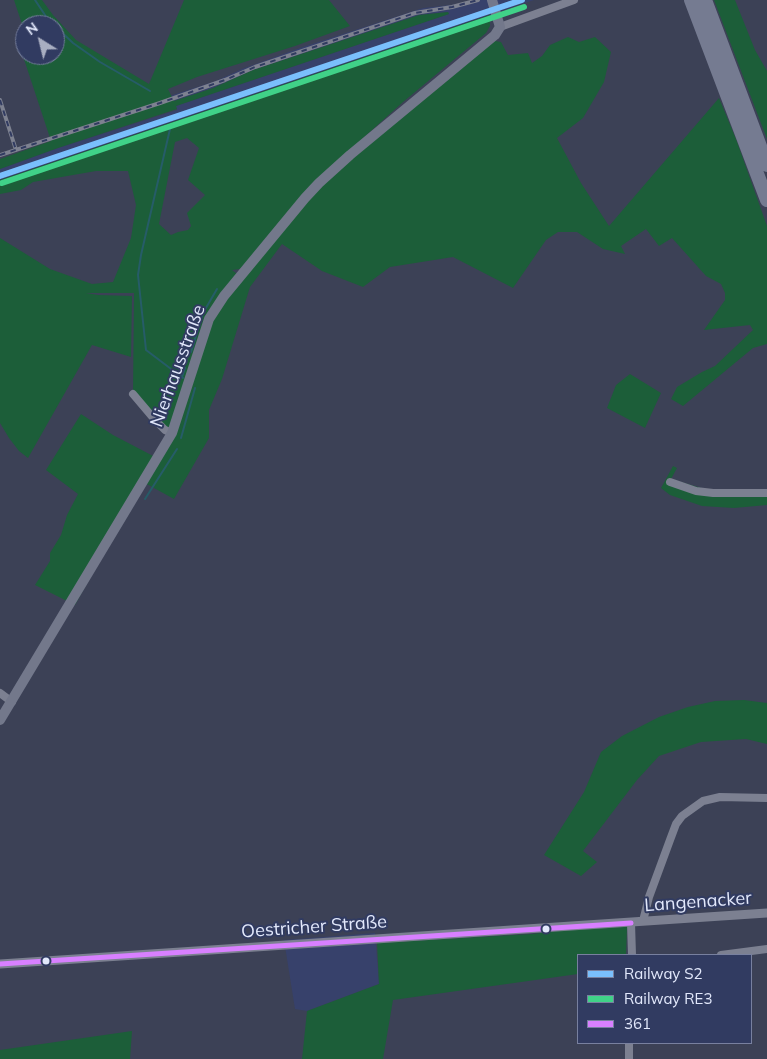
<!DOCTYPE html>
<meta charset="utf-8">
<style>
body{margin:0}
#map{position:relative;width:767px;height:1059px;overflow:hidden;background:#3c4156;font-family:Mulish,sans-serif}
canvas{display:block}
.legend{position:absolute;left:577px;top:954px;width:175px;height:90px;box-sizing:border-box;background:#313b61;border:1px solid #78809f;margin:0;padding:6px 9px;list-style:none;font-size:15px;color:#e2e8fb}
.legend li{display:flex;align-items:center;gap:10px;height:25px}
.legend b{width:25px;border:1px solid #78809f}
.north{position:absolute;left:15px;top:15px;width:50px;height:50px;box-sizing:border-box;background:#313b61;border:1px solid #78809f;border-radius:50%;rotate:324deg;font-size:14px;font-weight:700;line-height:20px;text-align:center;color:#e2e8fb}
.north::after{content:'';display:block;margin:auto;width:18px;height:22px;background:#a8aec1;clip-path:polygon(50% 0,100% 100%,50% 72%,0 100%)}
</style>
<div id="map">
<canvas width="767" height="1059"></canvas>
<ul class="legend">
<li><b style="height:6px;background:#7abffc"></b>Railway S2</li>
<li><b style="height:6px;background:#40d288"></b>Railway RE3</li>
<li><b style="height:6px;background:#d880ff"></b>361</li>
</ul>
<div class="north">N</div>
</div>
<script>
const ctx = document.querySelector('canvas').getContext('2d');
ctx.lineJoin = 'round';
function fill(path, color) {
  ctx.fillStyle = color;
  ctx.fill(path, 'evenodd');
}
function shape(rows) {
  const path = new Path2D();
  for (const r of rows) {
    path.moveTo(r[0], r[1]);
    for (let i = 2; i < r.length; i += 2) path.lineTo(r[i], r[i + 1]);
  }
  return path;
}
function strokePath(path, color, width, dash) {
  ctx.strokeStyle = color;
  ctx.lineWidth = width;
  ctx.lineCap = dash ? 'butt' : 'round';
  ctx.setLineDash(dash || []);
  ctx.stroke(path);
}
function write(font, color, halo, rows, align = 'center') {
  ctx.font = font + ' Mulish,sans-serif';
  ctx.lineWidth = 4;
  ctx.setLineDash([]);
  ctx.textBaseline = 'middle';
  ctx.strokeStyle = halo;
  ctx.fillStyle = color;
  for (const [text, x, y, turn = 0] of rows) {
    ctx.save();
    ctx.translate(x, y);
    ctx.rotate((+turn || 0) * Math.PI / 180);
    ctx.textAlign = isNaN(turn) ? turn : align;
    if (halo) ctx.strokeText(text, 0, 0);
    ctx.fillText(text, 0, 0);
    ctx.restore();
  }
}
fill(shape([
 [472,0,534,0,0,180,0,169,58,148,177,110,176,106,449,14,448,12,419,15,253,70,213,88,126,117,49,135,216,81,242,69,300,48,423,8,460,4],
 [375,933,379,984,307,1011,295,1009,284,940]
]), '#37416b');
fill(shape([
 [14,0,42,0,53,15,76,40,149,84,184,0,329,0,350,26,295,46,197,77,168,89,174,101,213,88,253,70,419,15,448,12,449,14,176,106,177,109,58,148,0,169,0,159,51,141,18,41,25,37,25,55,55,55,55,25,25,25,25,33],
 [714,0,735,0,755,50,767,71,767,139],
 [490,15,490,26,486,33,403,102,329,169,240,269,232,270,241,277,317,189,347,163,495,41,501,42,508,55,528,53,532,63,542,56,550,45,568,37,579,42,595,37,611,52,604,82,583,118,557,138,581,183,609,226,719,98,736,139,767,226,767,344,753,348,683,406,671,399,677,387,702,372,715,366,753,330,750,325,704,330,725,300,725,293,721,284,706,276,672,238,659,246,646,229,621,246,625,254,603,249,577,232,558,232,546,240,513,288,453,257,390,267,363,287,322,271,282,244,250,287,222,379,209,410,209,438,174,499,143,482,75,605,35,585,50,561,50,553,61,535,67,515,78,494,46,470,81,414,113,435,157,458,171,433,133,394,134,293,86,293,98,295,132,296,131,357,92,345,28,458,19,451,9,438,0,423,0,238,50,269,92,284,113,282,131,238,136,205,128,171,96,171,33,182,21,190,0,194,0,180],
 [187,138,199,148,188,180,205,195,187,213,191,226,188,230,178,232,171,235,159,224,175,142],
 [630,374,661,393,645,428,607,408,616,385],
 [673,466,677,468,671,479,708,490,767,490,767,505,734,508,702,506,670,495,661,488],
 [744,700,767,703,767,744,746,739,701,742,659,756,637,780,583,851,597,862,581,876,544,855,584,792,601,752,622,736,659,717,688,707,715,701],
 [627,927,626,955,578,955,578,974,393,1000,383,1059,302,1059,307,1011,379,984,377,943,532,934,580,928],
 [132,1031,130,1059,0,1059,0,1050]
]), '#1c5e39');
strokePath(shape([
 [35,0,47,18,54,25],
 [55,26,73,43,100,62,150,91],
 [170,129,141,255,138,275,146,350,183,378],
 [191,352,203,313,217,289],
 [182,377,185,368],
 [181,438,195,388],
 [145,499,177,449]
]), '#265c68', 2);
strokePath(shape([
 [500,27,574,0],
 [133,394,155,420,165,430,172,433],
 [670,482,696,491,713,493,767,493],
 [0,693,12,702],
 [643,921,649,897,670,840,676,824,682,816,703,801,720,797,767,798],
 [631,923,632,955],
 [721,955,767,949],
 [629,1059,629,1043]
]), '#7c8091', 8);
strokePath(shape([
 [0,964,767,913]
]), '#7c8091', 9);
strokePath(shape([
 [0,720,172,433,209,319,224,296,305,198,319,183,350,155,495,35,500,27,492,0]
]), '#73788b', 10);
strokePath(shape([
 [691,0,767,200],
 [705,0,767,165]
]), '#757b91', 14);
const rail = shape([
 [0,100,16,150],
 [0,155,160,103,225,80,255,67,415,13,452,7,478,0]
]);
strokePath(rail, '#7d8190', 4);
strokePath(rail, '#313b61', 2, [5.5]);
strokePath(shape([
 [0,964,631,923]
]), '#d880ff', 5);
strokePath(shape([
 [0,176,522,0]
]), '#7abffc', 6);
strokePath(shape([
 [2,183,524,7]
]), '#40d288', 6);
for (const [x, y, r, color] of [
 [546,929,4.5,"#e2e8fb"],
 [46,961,4.5,"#e2e8fb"]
]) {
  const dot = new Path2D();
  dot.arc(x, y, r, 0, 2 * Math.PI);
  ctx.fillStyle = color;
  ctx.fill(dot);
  strokePath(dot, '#313b61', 2);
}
write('18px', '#e2e8fb', '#313b61', [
 ["Nierhausstraße",178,366,-70],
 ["Langenacker",698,902,-4],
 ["Oestricher Straße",314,927,-4]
]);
</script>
